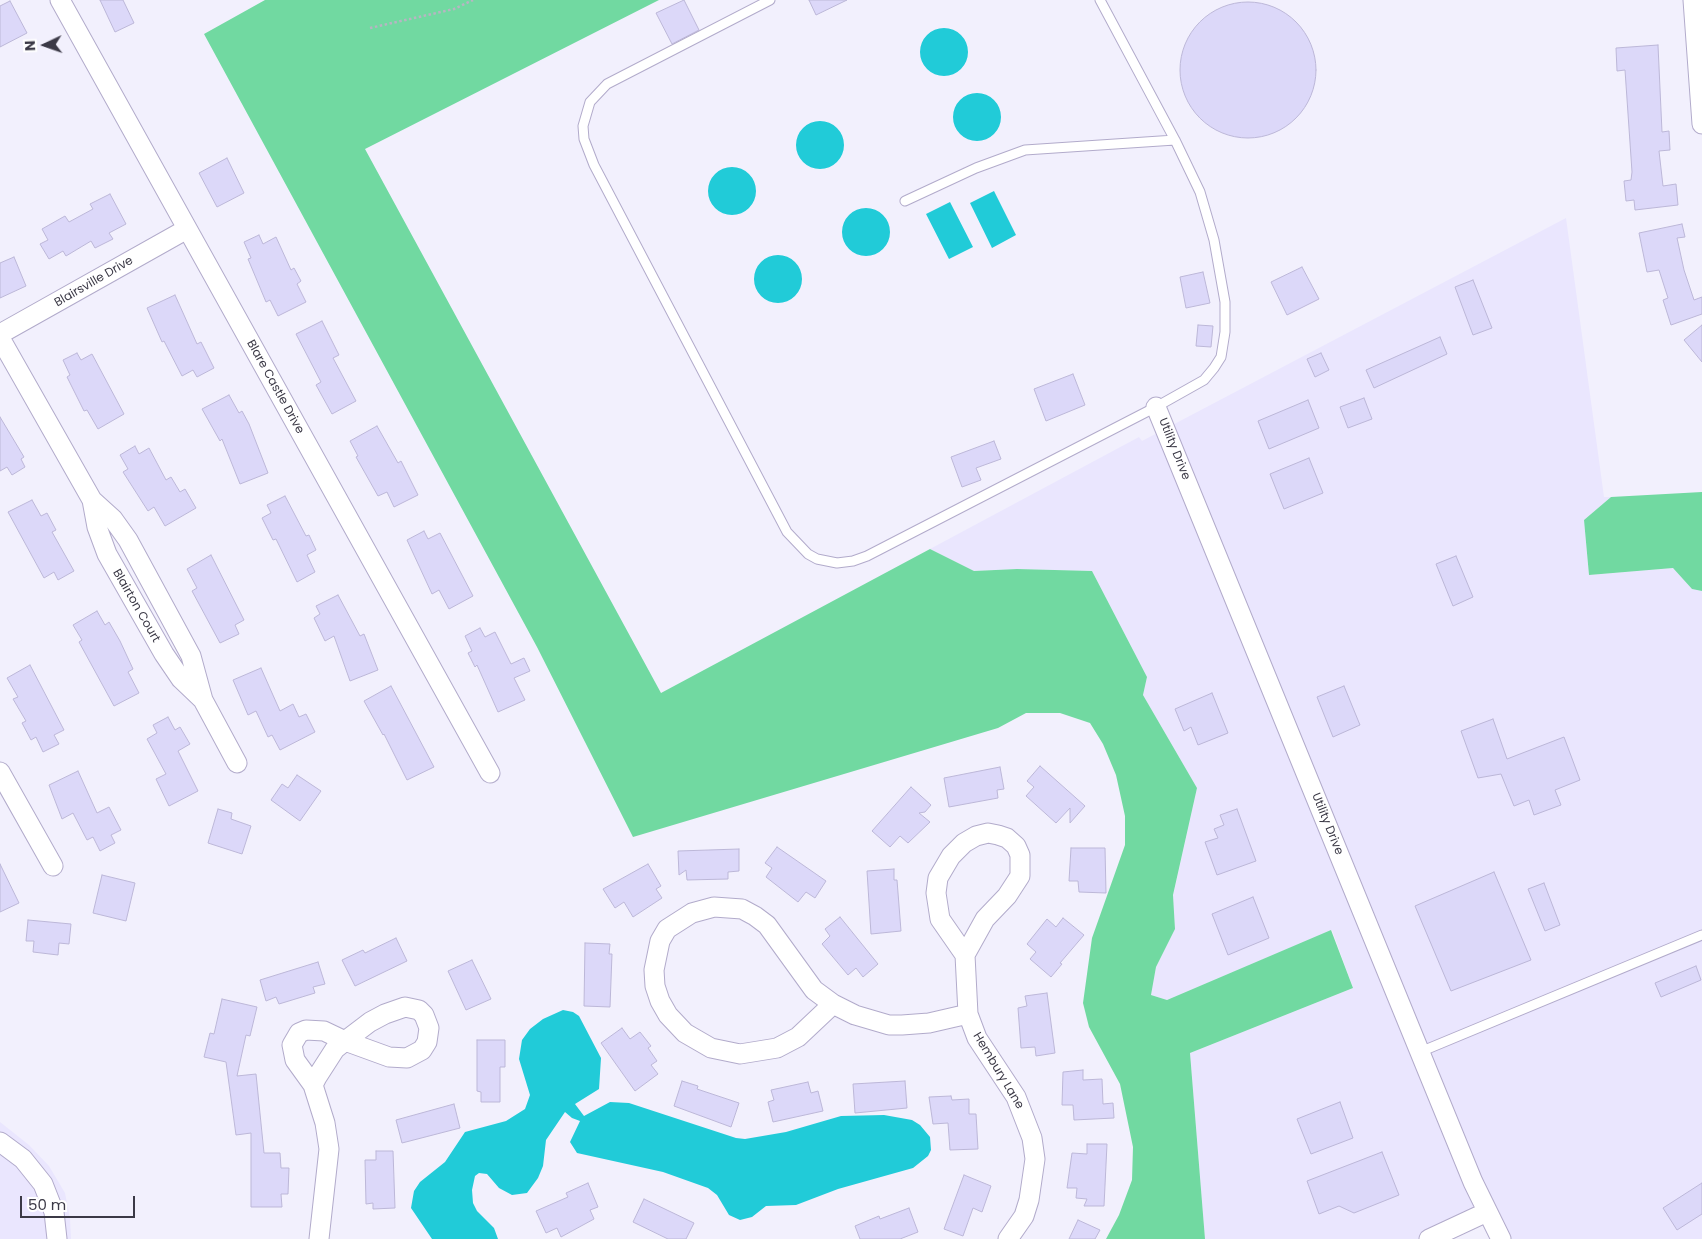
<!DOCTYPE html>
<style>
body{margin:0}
#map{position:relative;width:1702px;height:1239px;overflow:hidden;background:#f2f0fd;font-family:Poppins,sans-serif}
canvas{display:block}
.north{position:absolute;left:20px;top:20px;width:50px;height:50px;-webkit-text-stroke:4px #fff;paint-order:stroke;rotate:267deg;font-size:14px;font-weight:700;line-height:20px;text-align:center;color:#3b3946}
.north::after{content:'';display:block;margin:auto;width:18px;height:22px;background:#3b3946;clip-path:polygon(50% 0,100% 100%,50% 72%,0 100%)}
.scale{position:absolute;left:20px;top:1196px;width:115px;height:22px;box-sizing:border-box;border:2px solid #3b3946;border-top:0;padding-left:6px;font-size:15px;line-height:18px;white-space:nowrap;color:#3b3946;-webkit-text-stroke:4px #fff;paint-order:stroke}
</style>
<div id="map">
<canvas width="1702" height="1239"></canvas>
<div class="north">N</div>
<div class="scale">50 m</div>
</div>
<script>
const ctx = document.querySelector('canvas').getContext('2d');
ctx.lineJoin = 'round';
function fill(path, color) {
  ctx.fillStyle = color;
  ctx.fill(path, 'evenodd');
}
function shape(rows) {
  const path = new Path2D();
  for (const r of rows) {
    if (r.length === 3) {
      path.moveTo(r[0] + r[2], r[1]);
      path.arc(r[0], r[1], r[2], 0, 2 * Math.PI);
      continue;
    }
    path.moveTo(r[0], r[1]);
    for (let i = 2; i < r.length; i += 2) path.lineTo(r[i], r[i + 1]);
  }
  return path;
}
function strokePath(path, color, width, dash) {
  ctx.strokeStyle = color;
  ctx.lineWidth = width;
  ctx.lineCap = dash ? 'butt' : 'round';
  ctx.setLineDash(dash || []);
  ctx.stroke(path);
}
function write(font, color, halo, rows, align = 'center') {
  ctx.font = font + ' Poppins,sans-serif';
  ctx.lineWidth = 4;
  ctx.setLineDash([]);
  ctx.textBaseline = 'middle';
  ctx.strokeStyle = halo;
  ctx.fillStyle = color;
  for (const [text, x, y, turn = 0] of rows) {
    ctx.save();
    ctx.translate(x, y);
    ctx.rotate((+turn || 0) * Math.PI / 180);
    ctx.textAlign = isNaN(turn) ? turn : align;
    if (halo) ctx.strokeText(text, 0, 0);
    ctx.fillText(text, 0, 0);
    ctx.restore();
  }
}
fill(shape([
 [1566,218,1604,497,1611,497,1584,520,1589,575,1673,568,1692,589,1702,591,1702,1239,1493,1239,1483,1222,1449,1239,1205,1239,1190,1053,1353,988,1332,930,1167,1000,1151,995,1156,967,1175,929,1173,896,1197,788,1143,695,1147,677,1092,571,1017,569,974,571,930,549,1139,437,1142,441],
 [0,1122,29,1145,49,1166,65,1193,70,1218,71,1239,0,1239]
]), '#eae6fe');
fill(shape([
 [265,0,659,0,365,149,661,693,930,549,974,571,1017,569,1092,571,1147,677,1143,695,1197,788,1173,895,1175,929,1156,967,1151,995,1167,1000,1331,930,1353,988,1190,1053,1205,1239,1106,1239,1119,1215,1132,1180,1133,1147,1120,1084,1089,1027,1083,1003,1092,938,1125,845,1125,816,1116,775,1103,744,1090,723,1060,713,1026,713,998,728,633,837,537,647,204,34],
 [1702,492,1702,591,1692,589,1673,568,1589,575,1584,520,1611,497]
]), '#71d9a1');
fill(shape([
 [944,52,24],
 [977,117,24],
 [820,145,24],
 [732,191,24],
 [994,191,1016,235,992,248,970,203],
 [950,202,973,247,949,259,926,214],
 [866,232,24],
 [778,279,24],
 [563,1010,573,1012,579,1016,601,1058,599,1089,575,1104,584,1116,610,1102,629,1103,736,1138,745,1139,786,1132,841,1116,884,1115,912,1120,920,1125,930,1137,931,1150,928,1156,913,1168,838,1189,796,1205,766,1206,752,1217,740,1220,729,1215,717,1195,708,1188,663,1172,577,1153,570,1142,580,1121,572,1118,565,1112,546,1140,543,1166,538,1178,527,1193,512,1195,499,1188,487,1174,479,1173,475,1176,472,1190,473,1203,477,1211,494,1228,498,1239,432,1239,411,1208,414,1191,420,1182,445,1162,465,1132,506,1121,525,1109,530,1095,519,1059,522,1040,530,1029,543,1019]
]), '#21cbd8');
const building = shape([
 [100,0,123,0,134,23,115,32,100,0],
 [684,0,699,30,672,44,656,13,684,0],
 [809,0,847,0,816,15,809,0],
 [10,1,27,33,0,47,0,6,10,1],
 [1248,70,68],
 [1658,45,1662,132,1669,131,1670,150,1659,151,1663,186,1676,184,1678,205,1635,210,1634,200,1626,201,1624,181,1631,180,1632,172,1625,70,1617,71,1616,48,1658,45],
 [227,158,244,193,217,207,199,173,227,158],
 [110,194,126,224,109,233,113,239,95,248,91,241,66,256,63,251,49,259,40,244,48,240,42,229,65,216,69,222,93,209,90,204,110,194],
 [1682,224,1685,237,1677,238,1684,270,1694,300,1702,297,1702,314,1671,325,1663,300,1668,298,1659,270,1647,272,1639,233,1682,224],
 [259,235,263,244,276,237,291,270,294,268,301,281,297,284,306,302,278,316,270,300,266,302,248,259,251,258,244,242,259,235],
 [14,257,26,286,0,298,0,263,14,257],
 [1302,267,1319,299,1287,315,1271,282,1302,267],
 [1203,272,1210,303,1186,308,1180,277,1203,272],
 [1473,280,1492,328,1473,335,1455,287,1473,280],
 [175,295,197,344,201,342,214,368,197,377,193,370,182,376,164,341,162,342,147,308,175,295],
 [322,321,339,355,333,358,356,401,332,414,316,385,321,382,296,334,322,321],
 [1198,325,1213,326,1211,347,1196,346,1198,325],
 [1702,325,1702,362,1684,340,1702,325],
 [1440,337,1447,354,1374,388,1366,370,1440,337],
 [77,353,81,360,92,354,124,414,98,429,87,410,84,411,67,377,70,375,63,360,77,353],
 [1321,353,1329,370,1315,377,1307,359,1321,353],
 [1073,374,1085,405,1046,421,1034,389,1073,374],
 [229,395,239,413,242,411,249,424,268,473,240,484,222,439,220,441,202,409,229,395],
 [1364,398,1372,419,1348,428,1340,407,1364,398],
 [1308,400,1319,428,1269,449,1258,421,1308,400],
 [0,417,24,457,21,459,25,467,12,475,7,467,0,471,0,417],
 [377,426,398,463,401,461,418,495,394,507,387,492,378,496,356,457,358,456,350,441,377,426],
 [994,441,1001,459,976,468,981,480,962,487,951,457,994,441],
 [135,446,139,454,149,448,166,480,171,477,180,492,185,489,196,508,165,526,154,507,148,511,123,472,128,469,120,455,135,446],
 [1309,458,1323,493,1284,509,1270,474,1309,458],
 [285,496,306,536,309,535,316,550,307,555,315,572,297,582,276,539,273,540,262,518,271,513,267,505,285,496],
 [32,500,41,516,47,513,56,530,52,532,74,571,58,580,54,572,44,578,8,512,32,500],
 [424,531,428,539,440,533,473,596,449,609,439,590,432,594,407,540,424,531],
 [211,555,244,620,235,625,239,634,220,643,192,591,197,588,187,569,211,555],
 [1456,556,1473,597,1453,606,1436,564,1456,556],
 [338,595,360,636,364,634,378,670,350,681,334,636,325,641,314,618,320,614,316,606,338,595],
 [97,611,105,625,109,622,120,641,133,669,128,672,139,693,114,706,79,642,82,640,73,625,97,611],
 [480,628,485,637,495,632,511,664,524,658,530,671,514,678,525,700,498,712,477,665,475,667,468,653,472,651,465,636,480,628],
 [30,665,64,730,54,735,59,744,43,752,36,737,31,740,22,723,26,721,13,699,18,697,7,678,30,665],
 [261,668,280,711,293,704,299,717,306,714,315,732,280,750,272,735,268,737,256,711,248,715,233,680,261,668],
 [391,686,434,767,407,780,384,734,383,735,364,701,391,686],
 [1344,686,1360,725,1333,737,1317,697,1344,686],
 [1212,693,1228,733,1198,745,1191,727,1184,731,1175,709,1212,693],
 [168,717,175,730,180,727,190,744,178,751,198,791,169,806,156,779,166,774,147,739,157,733,153,725,168,717],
 [1493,719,1507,759,1564,737,1580,780,1555,790,1561,805,1534,815,1529,800,1514,806,1501,774,1478,778,1461,731,1493,719],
 [1040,766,1085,806,1070,823,1070,808,1056,823,1026,796,1034,787,1027,781,1040,766],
 [1000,767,1004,789,997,790,998,798,949,807,944,778,1000,767],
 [78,771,97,813,109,807,121,830,111,835,115,843,100,851,93,837,87,840,73,813,62,819,49,785,78,771],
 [297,775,321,791,300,821,271,800,282,784,288,788,297,775],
 [911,787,931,805,925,812,919,813,930,822,908,843,900,836,890,847,872,831,911,787],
 [218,809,232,813,231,819,251,826,242,854,208,843,218,809],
 [1237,809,1256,861,1217,875,1205,842,1218,838,1214,829,1224,825,1220,815,1237,809],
 [777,847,826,881,815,898,806,892,798,902,766,877,772,868,765,863,777,847],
 [1071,848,1105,848,1106,893,1079,892,1078,881,1069,881,1071,848],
 [739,849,739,871,728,872,728,879,687,880,686,870,679,875,678,851,739,849],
 [0,864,19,903,0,912,0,864],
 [648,864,661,886,656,889,662,898,633,917,624,902,615,908,603,889,648,864],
 [894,869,894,880,897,880,901,931,871,934,867,871,894,869],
 [1494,872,1531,960,1451,991,1415,906,1494,872],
 [102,875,135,883,126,921,93,913,102,875],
 [1544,883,1560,925,1545,931,1528,889,1544,883],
 [1253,897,1269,938,1228,955,1212,914,1253,897],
 [840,917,878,964,863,977,856,968,848,975,822,944,830,936,825,929,840,917],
 [1063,918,1084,935,1060,963,1062,964,1051,977,1030,959,1036,952,1027,944,1047,919,1056,927,1063,918],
 [28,920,71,924,69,944,59,943,58,955,33,952,34,941,26,941,28,920],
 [396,938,407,961,355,986,342,960,363,950,365,953,396,938],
 [585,943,610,944,609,954,612,954,610,1007,584,1006,585,943],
 [472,960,491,999,466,1010,448,971,472,960],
 [318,962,325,984,313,987,315,993,279,1004,276,997,266,1001,260,980,318,962],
 [1696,966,1701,980,1661,997,1655,983,1696,966],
 [1047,993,1055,1053,1036,1056,1035,1047,1021,1048,1018,1008,1027,1006,1025,996,1047,993],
 [222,999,257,1007,250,1036,246,1035,237,1076,256,1074,264,1153,280,1153,281,1168,289,1168,288,1194,281,1194,282,1207,251,1207,251,1133,236,1135,226,1062,204,1057,210,1033,214,1034,222,999],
 [622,1028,630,1039,640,1032,651,1046,648,1048,657,1061,651,1065,658,1074,635,1091,601,1043,622,1028],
 [477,1040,505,1040,505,1067,500,1067,500,1102,481,1102,481,1092,477,1091,477,1040],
 [1083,1070,1083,1080,1102,1079,1103,1104,1113,1103,1114,1118,1074,1120,1073,1105,1062,1105,1063,1072,1083,1070],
 [682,1081,698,1086,697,1089,739,1103,731,1127,674,1106,682,1081],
 [905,1081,907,1108,855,1113,853,1084,905,1081],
 [808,1082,811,1093,818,1091,823,1111,773,1122,768,1102,774,1100,771,1090,808,1082],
 [951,1096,952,1100,969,1099,969,1114,976,1114,978,1149,950,1150,948,1123,933,1124,929,1097,951,1096],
 [1340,1102,1353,1138,1311,1154,1297,1119,1340,1102],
 [454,1104,460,1128,402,1143,396,1120,454,1104],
 [1087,1144,1107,1144,1104,1206,1084,1206,1087,1199,1076,1198,1077,1188,1067,1188,1072,1153,1087,1154,1087,1144],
 [376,1151,393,1151,395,1208,373,1209,373,1203,366,1204,365,1160,376,1160,376,1151],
 [1382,1152,1399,1195,1354,1213,1339,1206,1319,1214,1307,1181,1382,1152],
 [964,1175,991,1186,982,1212,973,1208,963,1236,944,1229,964,1175],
 [588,1183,598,1207,590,1210,594,1219,561,1237,557,1228,546,1233,536,1211,568,1197,566,1193,588,1183],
 [1702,1183,1702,1214,1677,1230,1663,1208,1702,1183],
 [644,1199,694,1223,686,1239,668,1239,633,1222,644,1199],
 [909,1208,918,1232,900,1239,860,1239,855,1226,879,1216,880,1219,909,1208],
 [1078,1220,1100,1230,1095,1239,1069,1239,1078,1220]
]);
fill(building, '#dcd8f9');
strokePath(building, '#bcb7d8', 1);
const lane = shape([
 [770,0,607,84,590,102,583,126,584,139,594,165,787,532,808,554,817,559,837,563,853,561,867,556,1156,407,1204,380,1214,368,1221,357,1225,332,1225,302,1214,240,1200,192,1175,140,1100,0],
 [905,201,976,168,1025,150,1175,140],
 [1420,1052,1702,935]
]);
const street = shape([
 [60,0,490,773],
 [1693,0,1702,124],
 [0,334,187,229],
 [0,338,92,500],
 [1156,407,1473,1182,1501,1239],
 [203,700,191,656,128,540,113,519,92,500,97,527,107,554,164,654,181,679,203,700,237,763],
 [0,772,53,866],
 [965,955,940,919,936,893,938,878,951,856,964,843,976,836,988,833,998,835,1007,838,1016,846,1020,855,1020,876,1007,896,985,919,965,955,968,1014,977,1038,1016,1097,1032,1138,1035,1159,1029,1200,1024,1216,1008,1239],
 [833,1004,798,1037,777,1048,740,1054,711,1048,685,1033,668,1015,660,1001,655,986,654,970,660,941,667,929,692,913,714,907,742,909,755,916,767,925,814,990,833,1004,855,1015,889,1025,902,1025,929,1023,968,1014],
 [313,1085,295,1060,292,1045,299,1033,306,1030,324,1031,345,1041,389,1057,407,1058,422,1050,427,1042,429,1028,424,1015,419,1010,405,1007,385,1014,370,1022,345,1041,335,1049,317,1077,313,1085,325,1123,329,1149,319,1239],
 [0,1142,23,1159,43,1184,54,1212,57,1239],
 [1429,1239,1487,1212]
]);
strokePath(lane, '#b2abcb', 11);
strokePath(street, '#b2abcb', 21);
strokePath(shape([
 [370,28,454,9,473,0]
]), '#b7b5c2', 2.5, [2.5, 2.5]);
strokePath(lane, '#fff', 9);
strokePath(street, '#fff', 19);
write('12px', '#3b3946', '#fff', [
 ["Blairsville Drive",94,282,-30],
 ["Blare Castle Drive",275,387,61],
 ["Utility Drive",1174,449,68],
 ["Blairton Court",136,606,60],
 ["Utility Drive",1327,824,68],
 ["Hembury Lane",998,1071,59]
]);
</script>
